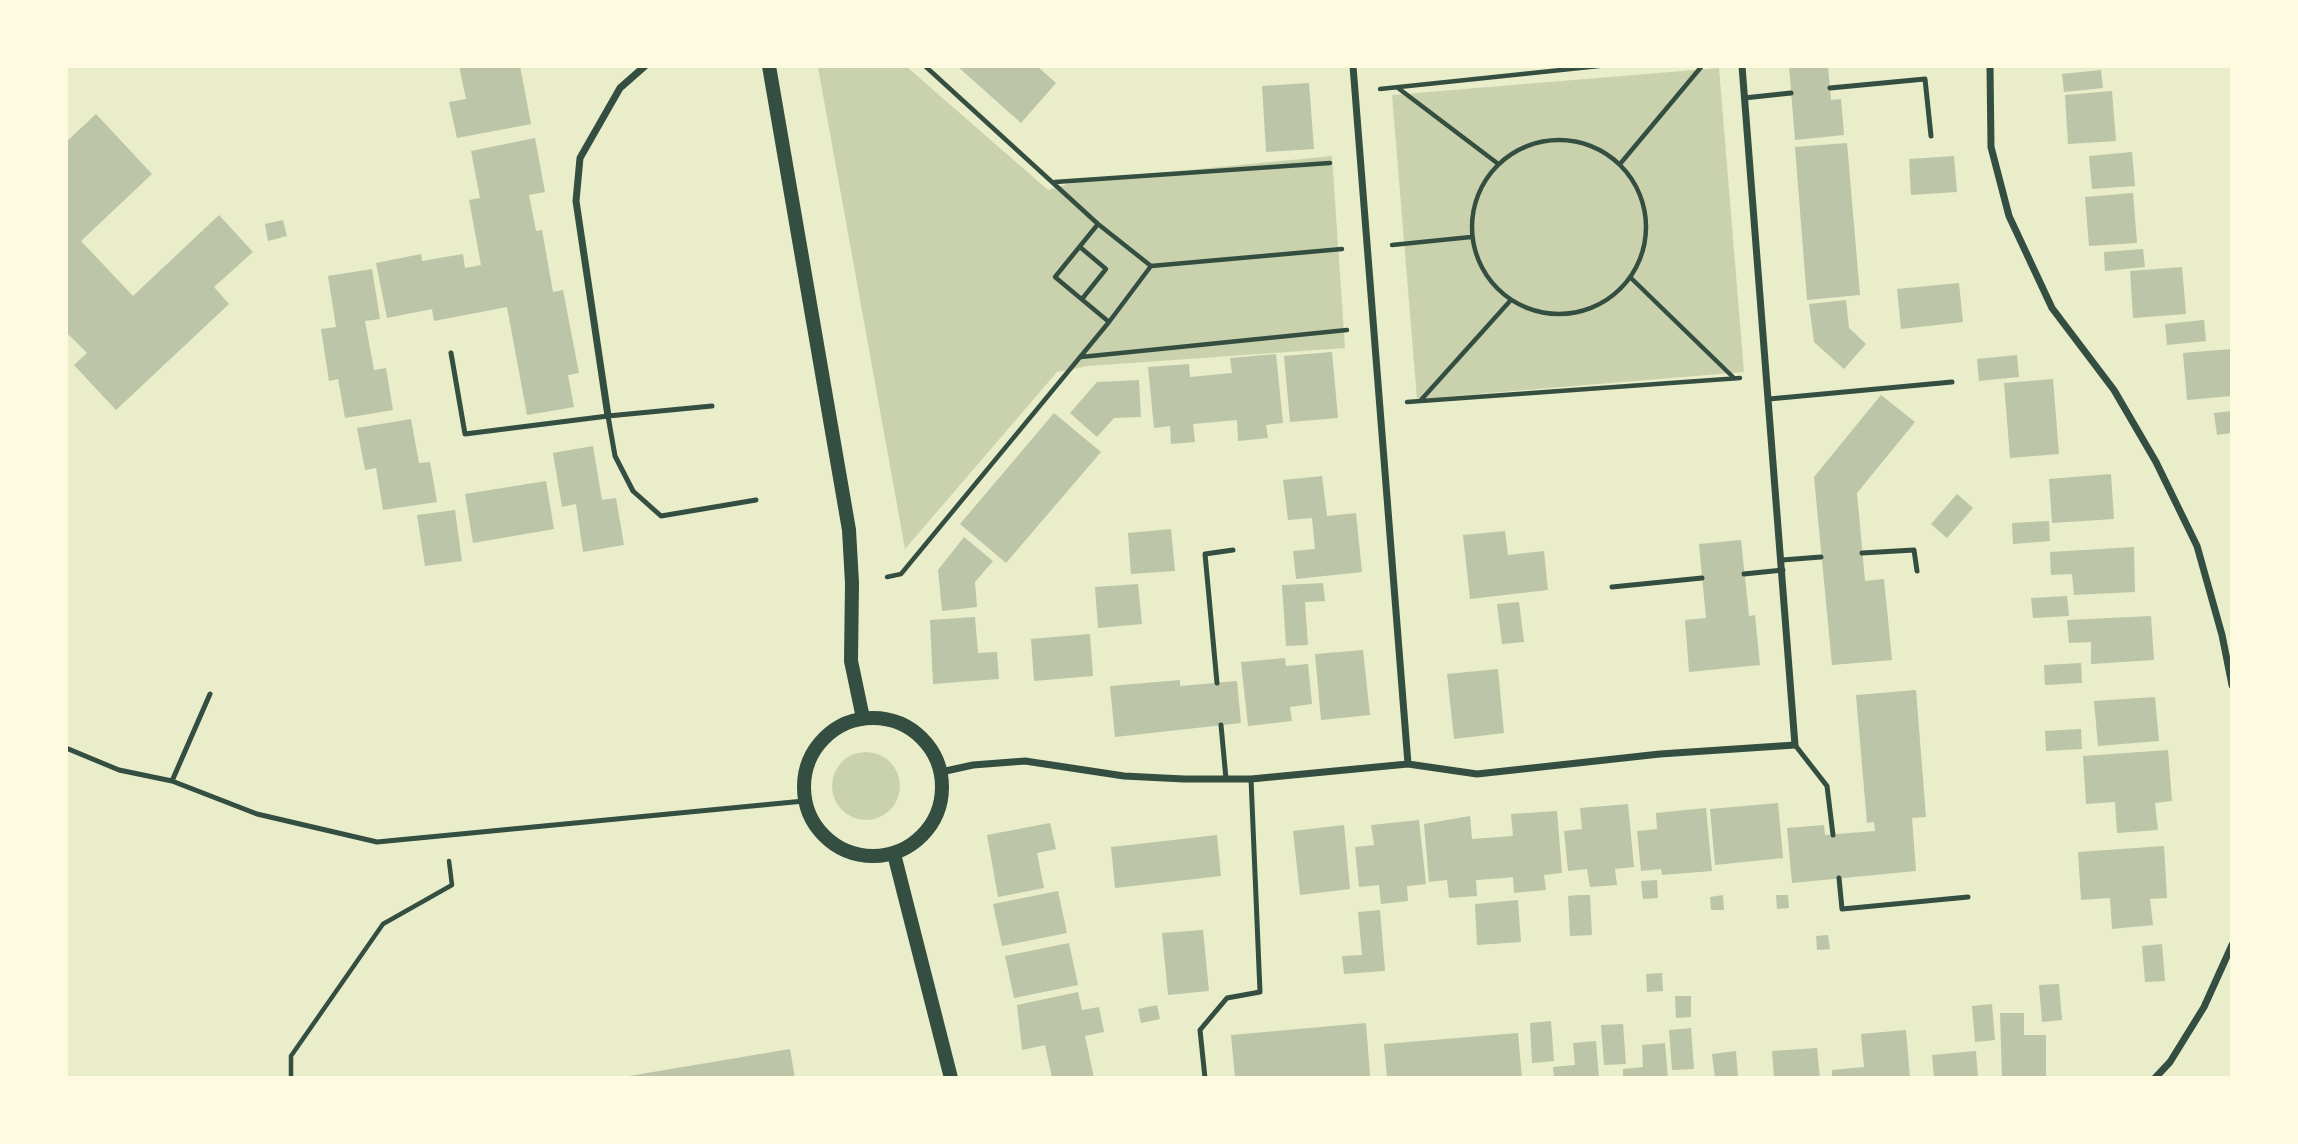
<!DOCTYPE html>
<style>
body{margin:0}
#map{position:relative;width:2298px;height:1144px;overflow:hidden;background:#e9edc9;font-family:"Work Sans",sans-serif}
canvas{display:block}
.frame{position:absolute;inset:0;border:68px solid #fefae0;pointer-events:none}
</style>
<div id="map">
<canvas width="2298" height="1144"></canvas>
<div class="frame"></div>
</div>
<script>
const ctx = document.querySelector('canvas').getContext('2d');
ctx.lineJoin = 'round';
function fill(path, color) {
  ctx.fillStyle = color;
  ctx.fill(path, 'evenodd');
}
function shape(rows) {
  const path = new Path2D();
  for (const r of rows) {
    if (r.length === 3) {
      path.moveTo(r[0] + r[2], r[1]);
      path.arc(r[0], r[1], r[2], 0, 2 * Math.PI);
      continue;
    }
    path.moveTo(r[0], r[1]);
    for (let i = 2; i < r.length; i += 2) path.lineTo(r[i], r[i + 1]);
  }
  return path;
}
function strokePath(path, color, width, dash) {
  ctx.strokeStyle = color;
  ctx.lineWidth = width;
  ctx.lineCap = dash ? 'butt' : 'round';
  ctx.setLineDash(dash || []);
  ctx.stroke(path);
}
fill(shape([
 [818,67,907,67,1048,190,1077,181,1332,156,1345,348,1088,366,1057,372,905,549],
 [1719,68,1744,372,1417,399,1392,95],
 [866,786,34]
]), '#cad2ad');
fill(shape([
 [459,66,520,66,531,124,457,138,449,102,466,99],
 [957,66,1037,66,1056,83,1021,123],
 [1789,66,1828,66,1831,100,1841,99,1844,135,1795,140],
 [2101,70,2103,88,2064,92,2062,74],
 [1309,83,1314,149,1266,152,1262,86],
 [2112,91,2116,141,2068,144,2065,95],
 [96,114,152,174,81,241,133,296,219,215,253,252,214,287,229,304,116,410,74,365,87,353,66,332,66,142],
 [535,138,545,192,529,195,536,231,542,230,553,292,563,290,579,373,568,375,574,407,527,415,507,307,434,321,432,309,387,318,376,263,421,254,422,261,463,254,465,268,481,265,469,200,480,198,471,151],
 [1847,143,1860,295,1807,300,1795,147],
 [2132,152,2135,186,2092,189,2089,156],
 [1954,156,1957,192,1911,195,1909,159],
 [2133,193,2137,243,2089,246,2085,197],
 [283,220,287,236,268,241,265,224],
 [2143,249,2145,267,2105,271,2104,252],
 [2182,267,2186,314,2133,318,2130,271],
 [372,269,380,319,365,321,374,370,386,368,393,410,345,418,338,379,329,381,321,329,336,327,328,276],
 [1959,283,1963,322,1901,329,1897,289],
 [1846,300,1849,328,1866,344,1844,369,1814,342,1809,304],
 [2204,320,2206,341,2167,345,2165,324],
 [2232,349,2232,396,2187,400,2183,353],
 [1332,352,1338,418,1290,422,1284,356],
 [1276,354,1283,423,1266,425,1268,438,1238,441,1237,420,1193,424,1195,442,1171,444,1170,426,1154,428,1148,367,1189,364,1190,377,1232,373,1230,358],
 [2017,355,2019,377,1979,381,1977,359],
 [2053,379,2059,454,2010,458,2004,383],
 [1139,380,1141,417,1114,418,1097,437,1070,413,1097,382],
 [1881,395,1915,422,1857,493,1865,581,1884,579,1892,660,1832,665,1814,477],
 [2232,411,2232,433,2217,435,2214,413],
 [1054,413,1101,452,1006,563,960,524],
 [411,419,419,463,430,462,437,502,383,510,376,468,365,470,357,428],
 [593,446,602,500,616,498,624,545,583,552,576,504,562,507,553,453],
 [2111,474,2114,519,2052,523,2049,479],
 [1322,476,1327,516,1356,513,1362,572,1296,579,1293,551,1315,549,1312,518,1288,520,1283,480],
 [546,481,554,529,473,543,465,494],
 [1957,494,1973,508,1947,538,1931,524],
 [455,510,462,561,425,566,417,515],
 [2049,521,2050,541,2013,544,2012,523],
 [1171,529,1175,571,1131,574,1128,533],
 [1505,531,1508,555,1544,551,1548,590,1470,599,1463,535],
 [964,537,993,561,975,582,977,607,942,611,938,570],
 [1741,540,1749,616,1755,615,1760,665,1689,672,1685,620,1706,618,1699,544],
 [2134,547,2135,592,2074,595,2072,574,2051,575,2050,552],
 [1323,583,1325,601,1305,602,1308,645,1286,646,1282,585],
 [1138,584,1142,624,1098,628,1095,587],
 [2067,596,2069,616,2033,618,2031,598],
 [1519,602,1524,642,1502,644,1497,604],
 [2151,616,2154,660,2091,664,2091,642,2069,643,2067,620],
 [975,617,978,653,997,652,999,679,933,684,930,620],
 [1090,634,1093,676,1034,681,1031,639],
 [1363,650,1370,715,1321,720,1315,654],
 [1285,658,1286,666,1308,664,1312,704,1290,707,1292,721,1248,726,1241,662],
 [2081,663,2082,683,2045,685,2044,665],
 [1498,669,1504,733,1454,739,1447,674],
 [1180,680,1180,686,1237,681,1241,723,1115,737,1110,686],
 [1916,690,1926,817,1912,818,1916,871,1792,883,1787,828,1824,825,1825,835,1875,831,1874,822,1867,823,1856,695],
 [2155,697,2159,741,2098,746,2094,701],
 [2081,729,2082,749,2046,751,2045,731],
 [2168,750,2172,801,2155,803,2158,830,2117,833,2115,802,2086,804,2083,756],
 [1778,803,1783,858,1715,865,1710,809],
 [1628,804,1634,867,1615,869,1617,885,1590,887,1587,869,1568,871,1564,831,1582,829,1580,808],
 [1706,808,1712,871,1662,875,1661,869,1641,871,1637,831,1657,829,1656,813],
 [1557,811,1562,873,1544,875,1546,890,1514,893,1513,877,1504,878,1476,880,1477,896,1449,898,1447,880,1429,882,1424,824,1470,816,1472,839,1513,836,1511,814],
 [1419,820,1426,884,1407,886,1408,901,1381,904,1379,885,1359,887,1355,847,1374,845,1371,825],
 [1050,823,1056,849,1037,853,1044,888,998,897,987,835],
 [1344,825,1350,889,1300,895,1293,831],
 [1217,835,1221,876,1115,888,1111,847],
 [2164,846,2167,898,2150,899,2153,925,2112,929,2110,898,2081,900,2078,852],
 [1657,880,1658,898,1643,899,1641,881],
 [1058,891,1067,933,1002,946,993,904],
 [1579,895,1590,895,1592,935,1570,936,1568,896],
 [1723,895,1724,910,1711,910,1710,897],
 [1776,895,1788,895,1789,908,1777,909],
 [1518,900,1521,942,1477,945,1475,904],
 [1380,910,1385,971,1344,974,1342,956,1362,955,1358,912],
 [1203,930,1209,991,1168,995,1162,933],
 [1828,935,1830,949,1817,950,1816,936],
 [1069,943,1078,985,1014,998,1005,956],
 [2162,944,2165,981,2145,982,2142,946],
 [1662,973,1663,991,1647,992,1646,974],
 [2059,984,2062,1020,2042,1022,2039,985],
 [1078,992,1082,1010,1099,1007,1104,1032,1085,1036,1094,1078,1052,1078,1045,1045,1022,1050,1017,1005],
 [1675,996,1691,996,1691,1017,1676,1018],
 [1992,1004,1995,1040,1975,1042,1972,1006],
 [1157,1005,1160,1019,1141,1023,1138,1009],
 [2000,1013,2024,1013,2024,1035,2046,1035,2046,1078,2002,1078],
 [1551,1021,1554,1061,1532,1063,1530,1023],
 [1366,1023,1370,1076,1235,1078,1231,1035],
 [1623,1024,1626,1064,1604,1065,1601,1025],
 [1691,1028,1694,1069,1672,1070,1669,1030],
 [1906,1030,1910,1078,1832,1078,1832,1070,1864,1067,1861,1034],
 [1518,1033,1522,1078,1387,1078,1384,1044],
 [1596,1041,1599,1078,1554,1078,1553,1067,1575,1065,1573,1043],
 [1665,1043,1668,1078,1623,1078,1623,1069,1643,1067,1642,1045],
 [1817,1048,1820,1078,1774,1078,1772,1051],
 [790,1049,795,1078,629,1078,629,1076],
 [1736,1051,1738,1078,1715,1078,1712,1054],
 [1976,1051,1978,1078,1934,1078,1932,1055]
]), '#bcc5a7');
strokePath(shape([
 [925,66,1098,224,1151,266,1342,249],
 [1398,88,1497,163],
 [1380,89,1599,66],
 [1559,227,87],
 [1620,164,1702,66],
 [1055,182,1330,163],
 [1098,224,1055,277,1109,322],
 [1392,245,1471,237],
 [1080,247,1106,269,1082,299],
 [1631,278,1734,378],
 [1081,357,1347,330],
 [1421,400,1510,301],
 [1407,402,1740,378],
 [887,577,901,574,1109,322,1151,266],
 [291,1078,291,1056,383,924,452,885,449,861]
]), '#344e41', 4.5);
strokePath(shape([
 [1830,88,1925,79,1931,136],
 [1744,98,1791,93],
 [451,353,465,434,608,416,615,456,633,491,661,516,756,500],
 [1769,399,1952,382],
 [608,416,712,406],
 [1862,553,1914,550,1917,571],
 [1782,560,1821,557],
 [1744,574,1783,570],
 [1612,587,1702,578],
 [1217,683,1205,554,1233,550],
 [1221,725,1226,779],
 [1795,745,1827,786,1833,835],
 [66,748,119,770,172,781,257,814,377,842,804,801],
 [172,781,210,694],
 [1839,878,1842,909,1968,897],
 [1205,1078,1200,1030,1227,998,1260,992,1251,779]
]), '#344e41', 5);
strokePath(shape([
 [1353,66,1408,764],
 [1990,66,1991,147,2009,216,2052,308,2114,390,2156,462,2197,546,2222,635,2232,685],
 [608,416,576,201,580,158,620,88,645,66],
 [941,772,973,765,1025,761,1124,776,1184,779,1251,779,1408,764,1477,774,1660,754,1795,745,1742,66],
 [2155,1078,2170,1062,2204,1007,2232,945]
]), '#344e41', 7);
strokePath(shape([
 [769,66,849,530,852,583,851,661,863,718],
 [873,787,69],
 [894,854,951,1078]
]), '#344e41', 14);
</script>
